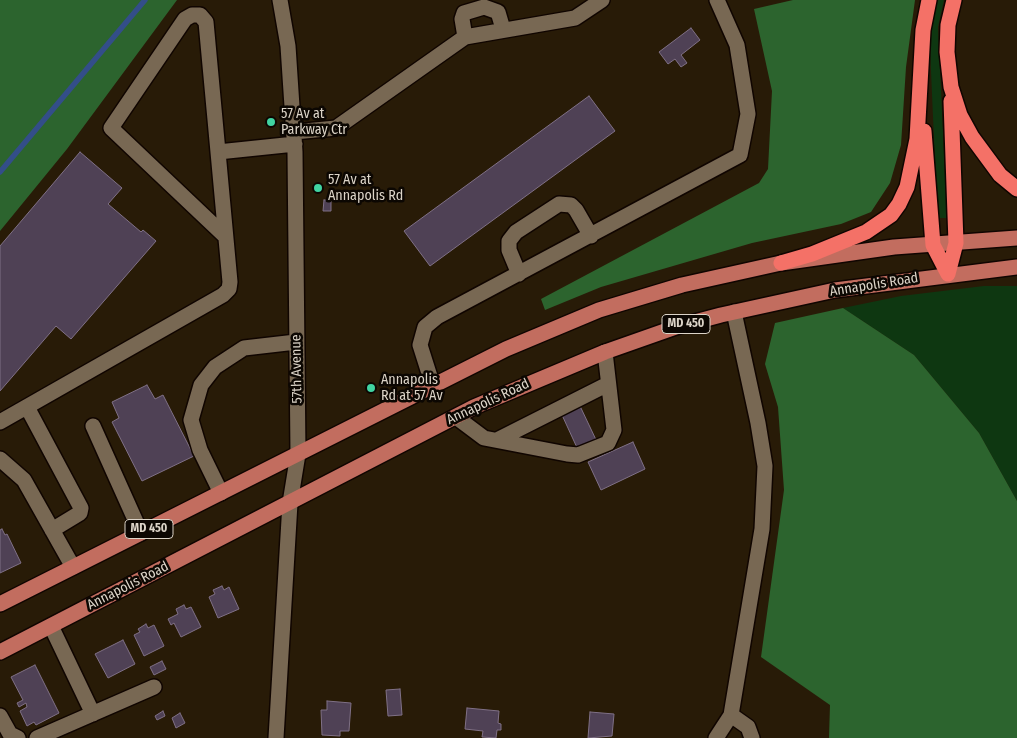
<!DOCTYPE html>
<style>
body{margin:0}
canvas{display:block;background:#281b07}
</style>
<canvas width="1017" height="738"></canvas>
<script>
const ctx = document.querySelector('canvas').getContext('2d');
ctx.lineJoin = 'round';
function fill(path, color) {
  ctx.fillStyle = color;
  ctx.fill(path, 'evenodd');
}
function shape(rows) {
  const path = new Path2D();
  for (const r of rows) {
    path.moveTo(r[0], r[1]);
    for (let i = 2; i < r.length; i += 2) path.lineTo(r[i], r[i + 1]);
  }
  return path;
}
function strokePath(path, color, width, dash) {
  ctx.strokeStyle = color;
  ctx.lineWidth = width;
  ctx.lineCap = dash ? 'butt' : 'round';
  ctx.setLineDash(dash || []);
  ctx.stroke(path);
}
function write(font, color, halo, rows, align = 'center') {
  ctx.font = font + ' "Fira Sans Condensed",sans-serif';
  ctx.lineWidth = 5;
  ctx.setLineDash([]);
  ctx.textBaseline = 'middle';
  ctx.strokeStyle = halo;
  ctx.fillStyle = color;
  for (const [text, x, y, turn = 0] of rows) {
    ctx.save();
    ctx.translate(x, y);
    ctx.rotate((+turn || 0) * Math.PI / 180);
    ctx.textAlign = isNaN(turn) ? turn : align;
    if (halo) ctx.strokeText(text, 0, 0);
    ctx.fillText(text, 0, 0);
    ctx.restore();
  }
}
fill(shape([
 [935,0,944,0,938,27,947,218,939,218,935,163,929,25],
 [984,286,1017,286,1017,501,979,433,914,355,843,308,901,296]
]), '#0e3711');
fill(shape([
 [0,0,177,0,67,149,0,231],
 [793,0,915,0,906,67,901,145,890,183,871,212,841,224,752,243,601,287,545,310,541,299,759,183,768,169,772,91,754,9],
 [843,308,914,355,979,433,1017,501,1017,738,829,738,830,705,761,657,784,490,778,407,765,364,775,323]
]), '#2c642e');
strokePath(shape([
 [0,172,145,0]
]), '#334e89', 5.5);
const building = shape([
 [691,28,700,40,681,55,687,63,681,67,675,59,668,64,659,52,691,28],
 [589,96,615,131,430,266,404,231,589,96],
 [80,152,122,188,108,204,141,232,143,230,156,241,71,339,56,326,0,391,0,246,80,152],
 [324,200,331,200,331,211,323,211,324,200],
 [147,385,155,399,163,395,194,456,142,481,112,422,119,418,112,402,147,385],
 [580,406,598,444,579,452,562,415,580,406],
 [633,442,645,469,601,490,588,462,633,442],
 [2,529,5,535,7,534,21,563,0,573,0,530,2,529],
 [222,586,224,590,229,587,239,609,218,618,209,597,215,594,213,590,222,586],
 [184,605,186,609,191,607,201,627,181,637,174,623,171,625,168,619,178,614,176,609,184,605],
 [146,624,148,628,154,625,164,646,144,656,134,635,140,632,138,629,146,624],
 [123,640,135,664,108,678,95,654,123,640],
 [162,661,166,669,154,675,150,667,162,661],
 [35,665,59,713,36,725,34,722,27,726,20,711,27,707,26,703,19,707,17,703,23,700,11,677,35,665],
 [400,689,402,715,388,716,386,690,400,689],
 [327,701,351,703,349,731,340,731,340,736,322,735,321,710,327,710,327,701],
 [467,708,499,711,498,723,501,724,501,730,497,730,496,738,482,737,483,731,465,729,467,708],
 [163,711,165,716,157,720,155,716,163,711],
 [590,712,614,714,612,736,588,738,590,712],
 [180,713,185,723,176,728,172,718,180,713]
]);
fill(building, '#4f4155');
strokePath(building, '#7f7086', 1);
const minor = shape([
 [465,37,462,19,464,13,484,7,498,12,503,29],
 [294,132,336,128,465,37,575,18,602,0],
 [218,152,295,144],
 [519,274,509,250,509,241,516,232,559,204,571,205,576,210,591,236],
 [433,386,420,345,425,327,437,317,740,155,748,114,737,45,717,0],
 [27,407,81,508,80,513,52,530],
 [456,417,484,438,567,454,578,455,608,443,614,430,605,352],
 [0,422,223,295,229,289,230,282,206,22,200,15,192,15,185,19,111,128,225,236],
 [93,426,141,533],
 [499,439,608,384],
 [0,459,24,480,73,567],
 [221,493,200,450,191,420,201,385,215,367,244,348,296,342],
 [51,626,93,714],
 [731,715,748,727,752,738],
 [0,716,10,734,18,738],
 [37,738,154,687],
 [276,738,290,503,298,454,295,152,288,46,280,0],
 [716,738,731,715,762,529,765,466,758,423,734,312]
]);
const major = shape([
 [0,604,506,349,599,310,682,285,781,263,894,247,1017,238],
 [0,652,474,407,605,352,676,327,721,315,835,290,1017,267]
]);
const highway = shape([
 [954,0,948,25,947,52,951,87,960,115,972,137,1000,175,1017,189],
 [924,131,933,245,948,274],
 [781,263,812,254,866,232,891,215,899,204,907,187,917,139,923,30,929,0],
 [948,274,956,243,951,101]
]);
strokePath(minor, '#100500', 18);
strokePath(major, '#100500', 18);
strokePath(highway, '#100500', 18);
strokePath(minor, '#786853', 15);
strokePath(major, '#c26d5f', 15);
strokePath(highway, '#f47167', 15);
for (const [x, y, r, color] of [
 [271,122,5,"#41d4a1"],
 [318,188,5,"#41d4a1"],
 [371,388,5,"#41d4a1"]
]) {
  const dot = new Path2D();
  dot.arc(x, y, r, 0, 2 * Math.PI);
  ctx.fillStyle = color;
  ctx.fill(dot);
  strokePath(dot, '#0c0702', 2);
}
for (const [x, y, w] of [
 [686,324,48],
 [149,529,48]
]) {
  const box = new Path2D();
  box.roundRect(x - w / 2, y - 9.5, w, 19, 4);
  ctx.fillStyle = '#0c0702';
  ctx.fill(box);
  strokePath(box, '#dcd4c8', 1);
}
write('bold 12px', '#dcd4c8', null, [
 ["MD 450",686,324],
 ["MD 450",149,529]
]);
write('14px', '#dcd4c8', '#0c0702', [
 ["57 Av at",281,114],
 ["Parkway Ctr",281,130],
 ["57 Av at",328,180],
 ["Annapolis Rd",328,196],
 ["Annapolis",381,380],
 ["Rd at 57 Av",381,396]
], 'left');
write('14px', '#dcd4c8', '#0c0702', [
 ["Annapolis Road",874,285,-9],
 ["57th Avenue",297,369,-91],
 ["Annapolis Road",488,402,-25],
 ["Annapolis Road",128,586,-27]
]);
</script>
